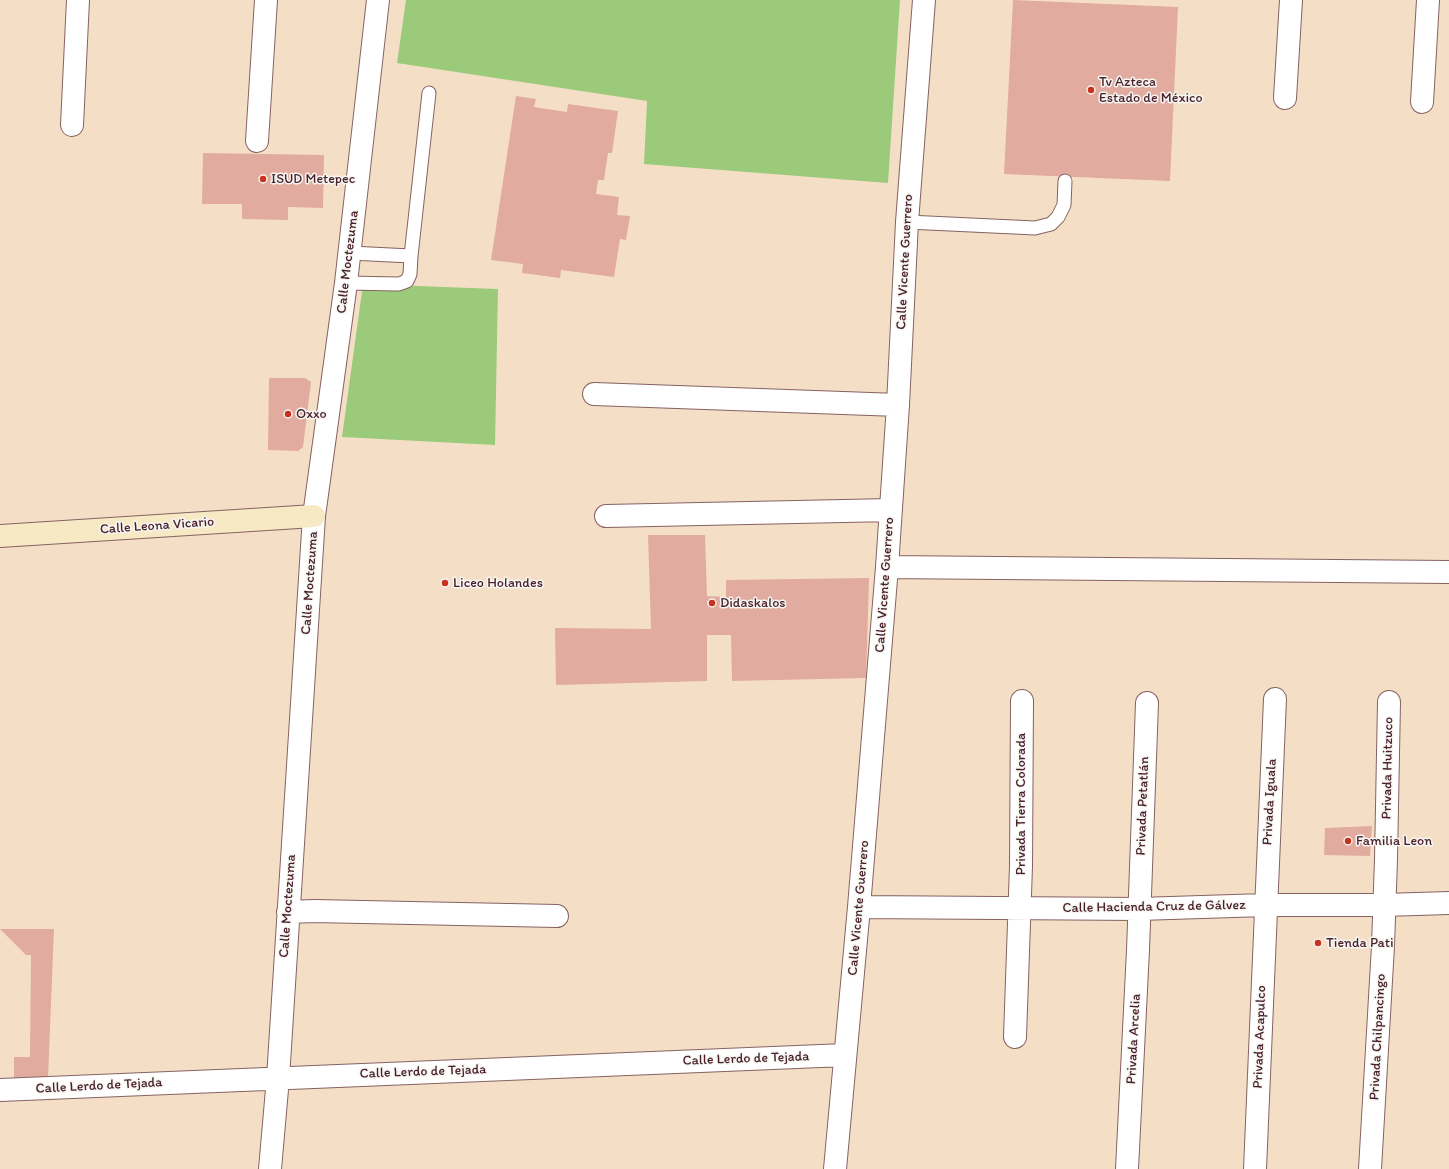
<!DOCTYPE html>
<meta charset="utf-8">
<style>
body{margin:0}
canvas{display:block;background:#f4dfc6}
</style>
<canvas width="1449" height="1169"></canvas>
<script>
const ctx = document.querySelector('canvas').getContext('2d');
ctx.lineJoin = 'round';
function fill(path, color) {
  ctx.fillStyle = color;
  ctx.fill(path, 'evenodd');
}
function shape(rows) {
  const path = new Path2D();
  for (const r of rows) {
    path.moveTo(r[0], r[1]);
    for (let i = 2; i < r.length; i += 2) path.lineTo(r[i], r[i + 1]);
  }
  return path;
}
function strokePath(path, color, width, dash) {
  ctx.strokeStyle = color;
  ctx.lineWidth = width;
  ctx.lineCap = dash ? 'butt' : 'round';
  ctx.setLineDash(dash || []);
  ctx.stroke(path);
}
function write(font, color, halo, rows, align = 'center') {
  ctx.font = font + ' Itim,sans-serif';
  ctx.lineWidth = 3;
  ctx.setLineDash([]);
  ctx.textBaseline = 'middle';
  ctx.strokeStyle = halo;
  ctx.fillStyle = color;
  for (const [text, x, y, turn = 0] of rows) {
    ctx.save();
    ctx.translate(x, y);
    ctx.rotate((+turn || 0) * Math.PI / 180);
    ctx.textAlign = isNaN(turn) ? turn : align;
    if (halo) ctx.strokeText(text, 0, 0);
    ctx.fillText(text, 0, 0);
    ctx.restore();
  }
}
fill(shape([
 [406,0,900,0,888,183,644,164,647,101,397,63],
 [363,284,498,289,495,445,342,437]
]), '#9bcb7a');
fill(shape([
 [1013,0,1178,7,1170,181,1004,174],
 [516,96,536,99,534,107,567,112,568,104,618,111,612,153,608,153,604,180,598,180,596,194,619,197,617,215,630,216,626,240,620,239,614,277,561,270,560,278,522,273,523,264,491,260],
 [203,153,324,155,323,208,288,207,288,220,242,219,242,204,202,204],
 [269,378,305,378,311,382,303,447,298,451,268,450],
 [648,535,705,535,707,596,726,597,726,580,869,578,866,678,732,681,731,635,707,635,707,681,556,685,555,628,651,629],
 [1372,826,1370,856,1324,855,1325,828],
 [0,929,54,929,48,1078,14,1079,14,1057,30,1057,31,955,26,955]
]), '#e2ab9f');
const lane = shape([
 [907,222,1035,228,1051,224,1058,217,1064,205,1065,181],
 [350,253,411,256,429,93],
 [346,283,399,284,407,281,410,274,411,256]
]);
const street = shape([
 [1285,98,1291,0],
 [1422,102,1428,0],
 [72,125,78,0],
 [257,141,266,0],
 [594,394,898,405],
 [606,516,891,510],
 [887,567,1449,572],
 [859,907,1139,909,1265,905,1384,905,1449,903],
 [288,912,314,911,557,916],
 [1015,1037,1021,866,1022,701],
 [0,1090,845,1055],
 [270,1169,278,1078,314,516,346,283,378,0],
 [835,1169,859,907,887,567,898,405,907,222,924,0],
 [1127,1169,1138,950,1147,703],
 [1255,1169,1275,699],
 [1370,1169,1383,946,1386,859,1389,702]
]);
const secondary = shape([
 [0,536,314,516]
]);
strokePath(lane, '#866261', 15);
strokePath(street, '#866261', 24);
strokePath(secondary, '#866261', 24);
strokePath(lane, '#fff', 13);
strokePath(street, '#fff', 22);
strokePath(secondary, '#f6e9c3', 22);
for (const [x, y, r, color] of [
 [1091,90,4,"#c8321e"],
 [263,179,4,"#c8321e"],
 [288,414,4,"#c8321e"],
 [445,583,4,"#c8321e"],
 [712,603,4,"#c8321e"],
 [1348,841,4,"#c8321e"],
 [1318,943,4,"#c8321e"]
]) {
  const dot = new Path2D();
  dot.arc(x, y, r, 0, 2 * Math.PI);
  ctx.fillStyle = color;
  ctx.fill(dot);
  strokePath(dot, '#f6f6f2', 1.5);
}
write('14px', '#4a1f2b', '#f6f6f2', [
 ["Tv Azteca",1099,82],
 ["Estado de México",1099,98],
 ["ISUD Metepec",271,179],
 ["Oxxo",296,414],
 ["Liceo Holandes",453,583],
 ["Didaskalos",720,603],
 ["Familia Leon",1356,841],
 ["Tienda Pati",1326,943]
], 'left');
write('14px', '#4a1f2b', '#f6f6f2', [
 ["Calle Moctezuma",348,262,-83],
 ["Calle Vicente Guerrero",905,262,-87],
 ["Calle Leona Vicario",157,526,-4],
 ["Calle Moctezuma",310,583,-86],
 ["Calle Vicente Guerrero",885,585,-86],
 ["Privada Huitzuco",1388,768,-89],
 ["Privada Iguala",1270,802,-87],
 ["Privada Tierra Colorada",1021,804,-90],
 ["Privada Petatlán",1143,806,-88],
 ["Calle Moctezuma",288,906,-86],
 ["Calle Hacienda Cruz de Gálvez",1154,907,-1],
 ["Calle Vicente Guerrero",859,908,-85],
 ["Privada Acapulco",1260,1037,-88],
 ["Privada Chilpancingo",1378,1037,-87],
 ["Privada Arcelia",1134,1039,-87],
 ["Calle Lerdo de Tejada",746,1059,-2],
 ["Calle Lerdo de Tejada",423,1072,-2],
 ["Calle Lerdo de Tejada",99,1086,-3]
]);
</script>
